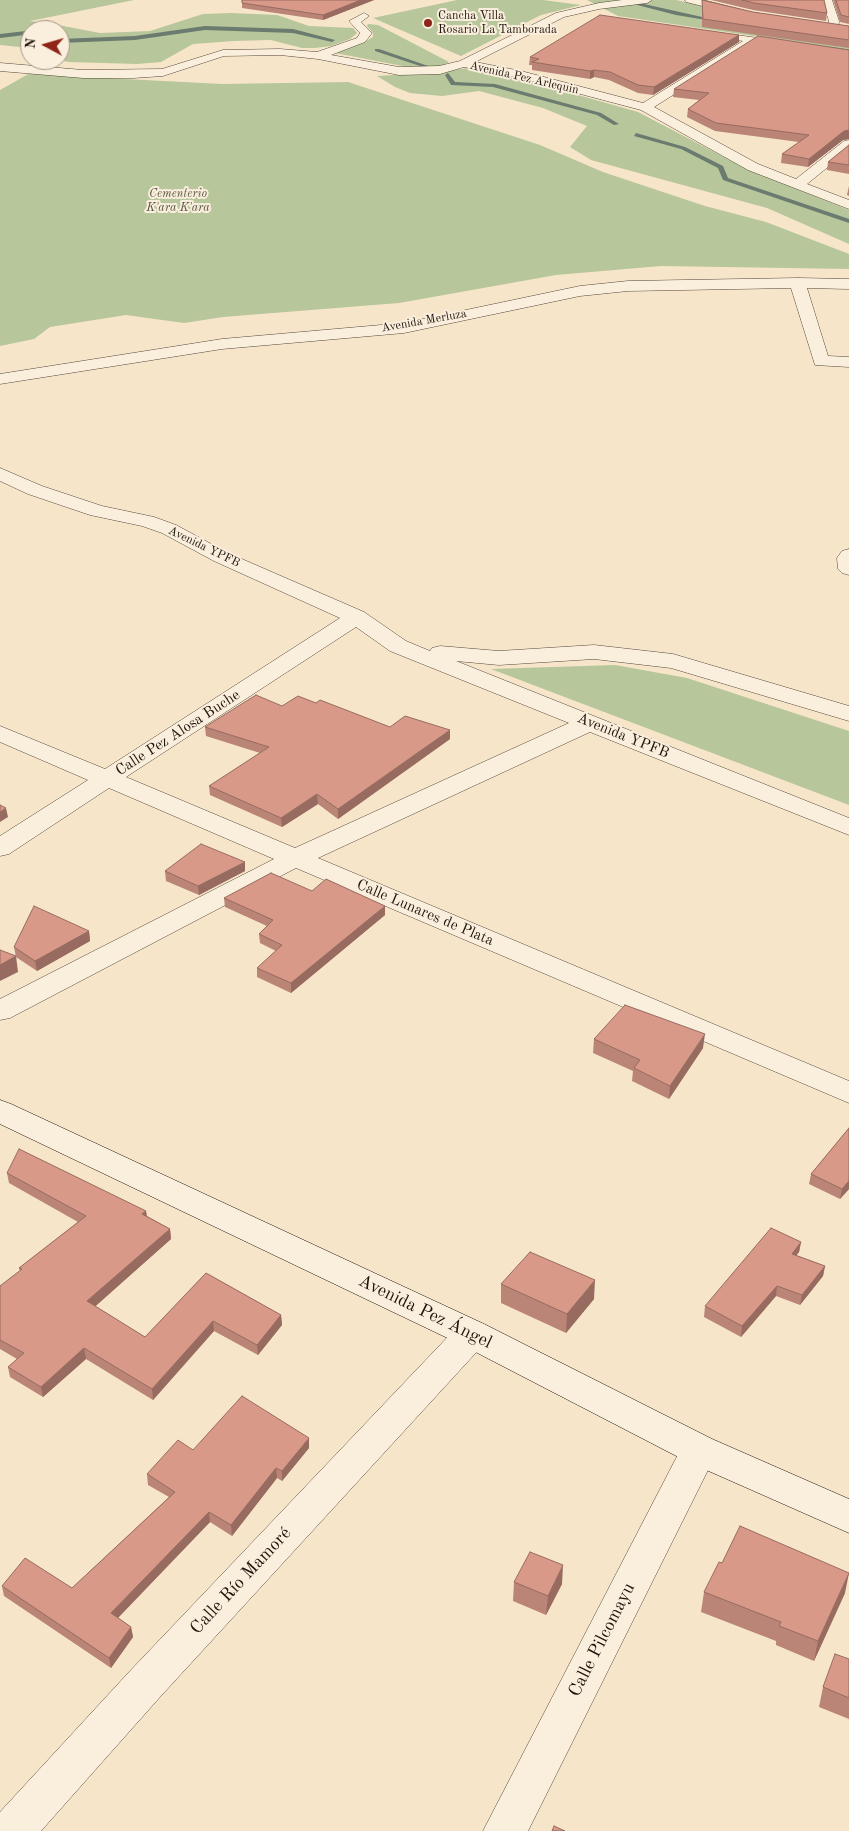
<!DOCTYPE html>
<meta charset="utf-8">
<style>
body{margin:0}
#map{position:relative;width:849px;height:1831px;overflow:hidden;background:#f7e5ca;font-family:"Old Standard TT",serif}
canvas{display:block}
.north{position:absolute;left:20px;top:20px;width:50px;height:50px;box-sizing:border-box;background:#faeedd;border:1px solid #a29789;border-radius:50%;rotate:276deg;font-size:14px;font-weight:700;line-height:20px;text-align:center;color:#1e140b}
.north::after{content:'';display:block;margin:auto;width:18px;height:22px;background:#8f2418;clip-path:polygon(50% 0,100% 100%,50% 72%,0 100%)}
</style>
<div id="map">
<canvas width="849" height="1831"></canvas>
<div class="north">N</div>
</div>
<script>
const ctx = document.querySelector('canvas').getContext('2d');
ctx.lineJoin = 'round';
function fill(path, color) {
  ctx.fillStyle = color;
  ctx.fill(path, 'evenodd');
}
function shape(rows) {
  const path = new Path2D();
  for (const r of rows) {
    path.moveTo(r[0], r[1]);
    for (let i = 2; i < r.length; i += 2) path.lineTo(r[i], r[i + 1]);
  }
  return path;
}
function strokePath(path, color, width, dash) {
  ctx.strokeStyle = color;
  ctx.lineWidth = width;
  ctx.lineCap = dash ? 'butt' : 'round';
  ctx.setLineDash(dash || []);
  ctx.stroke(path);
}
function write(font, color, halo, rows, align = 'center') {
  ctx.font = font + ' "Old Standard TT",serif';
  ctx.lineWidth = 4;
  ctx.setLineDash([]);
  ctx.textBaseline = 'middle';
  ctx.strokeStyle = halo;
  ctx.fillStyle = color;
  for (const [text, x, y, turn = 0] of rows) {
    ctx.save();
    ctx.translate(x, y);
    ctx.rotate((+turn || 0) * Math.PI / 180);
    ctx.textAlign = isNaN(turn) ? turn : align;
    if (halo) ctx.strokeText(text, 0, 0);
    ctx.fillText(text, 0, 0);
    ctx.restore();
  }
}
fill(shape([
 [0,0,134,0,30,21,53,24,100,33,150,31,203,14,231,13,277,15,309,26,353,28,357,33,350,39,331,46,315,48,302,48,271,40,234,41,193,44,161,62,137,64,68,62,60,60,60,30,30,30,30,50,20,47,0,45],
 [457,0,543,0,581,5,541,15,461,56,373,18],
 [587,0,676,0,755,17,849,31,849,50,618,16],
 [368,24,378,25,449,62,442,66,413,68,335,53,363,43,373,37,373,33,367,26],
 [469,68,504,74,638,112,743,167,849,210,849,244,767,208,591,160,570,147,587,126,543,108,479,91,442,96,410,93,395,87,377,76,427,73],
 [32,72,67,76,222,84,348,82,540,145,603,172,705,206,766,222,849,254,849,269,661,266,556,275,399,303,223,317,184,323,126,315,50,327,34,339,0,346,0,90],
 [615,665,687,678,849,731,849,805,491,669]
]), '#b7c69b');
fill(shape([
 [618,0,626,0,720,21,718,22,676,15,618,0],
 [205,26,293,29,335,40,332,42,293,33,205,30,135,40,60,43,60,39,135,36,205,26],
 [26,31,30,34,30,39,25,35,0,38,0,34,26,31],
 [375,49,379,49,431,67,426,68,375,51,375,49],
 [448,73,455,82,495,84,601,113,619,124,614,125,597,115,493,87,451,85,445,75,448,73],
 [636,133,685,147,723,166,728,178,849,219,849,223,723,180,718,168,681,149,634,136,636,133]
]), '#6b7b6f');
const street = shape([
 [622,0,652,0,647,3,599,9,564,17,475,62,521,71,643,103,743,41,698,34,696,32,698,30,849,50,849,56,755,43,654,107,758,164,796,179,844,141,849,140,849,150,807,184,849,200,849,209,748,170,641,110,520,78,464,67,440,74,399,75,318,59,280,55,224,56,163,76,133,78,83,78,0,71,0,63,83,70,162,69,223,50,280,49,317,52,357,38,360,33,349,21,364,13,369,16,361,22,372,33,365,42,331,55,399,67,439,66,460,61,556,13,599,3,622,0],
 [685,0,703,0,743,10,744,12,739,15,686,2,685,0],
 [822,0,832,0,839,21,838,29,830,29,828,27,829,21,822,0],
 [798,278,849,279,849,289,807,288,828,356,849,357,849,367,815,365,791,288,628,291,580,296,404,333,222,349,0,384,0,374,222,339,404,323,580,286,628,281,798,278],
 [0,468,42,486,102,506,154,517,176,525,228,553,364,612,406,641,430,651,432,648,440,646,499,651,594,645,673,654,849,706,849,721,671,668,594,659,499,665,456,661,849,818,849,835,590,732,318,858,849,1081,849,1103,296,868,10,1018,0,1020,0,999,274,859,109,788,9,854,0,856,0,836,88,780,0,742,0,726,105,769,340,618,214,561,162,533,142,526,90,515,28,494,0,481,0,468],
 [356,627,390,651,569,723,295,848,126,777,356,627],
 [849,549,849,575,842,573,838,569,837,558,842,551,849,549],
 [472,1320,484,1324,490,1334,484,1344,160,1697,41,1831,0,1831,0,1812,130,1671,460,1324,472,1320],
 [699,1435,712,1439,718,1450,528,1831,483,1831,686,1439,699,1435]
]);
const secondary = shape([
 [0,1100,11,1104,484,1324,712,1439,849,1499,849,1533,686,1461,460,1344,0,1124,0,1100]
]);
strokePath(street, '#54483b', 1);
strokePath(secondary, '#1e140b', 1);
fill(street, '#faeedd');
fill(secondary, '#faeedd');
fill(shape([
 [242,0,374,0,323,20,242,8],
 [702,0,753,12,849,26,849,48,702,27],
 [711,0,824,0,827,13,826,21,753,10],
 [833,0,849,0,849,24,840,22],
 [739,35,739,42,653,95,638,93,609,80,594,77,590,79,532,70,532,65,529,65,530,57],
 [849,50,849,139,843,140,808,167,781,163,782,154,799,142,715,131,687,117,688,109,699,100,673,97,674,89],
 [849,145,849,174,827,170,828,162],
 [849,186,849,196,847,195],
 [316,703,390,727,450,739,338,819,318,804,282,827,210,795,209,786,260,753,206,736,205,727,282,706],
 [245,862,245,871,199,895,166,881,165,871],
 [312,891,385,915,291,993,257,977,257,968,276,951,260,943,259,934,267,926,225,907,224,898],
 [89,931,90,941,37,971,16,957,14,947],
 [594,1039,703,1048,669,1099,632,1081,633,1071,593,1053],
 [849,1128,849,1189,840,1199,809,1184,811,1174],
 [7,1173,146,1211,147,1216,170,1229,171,1239,95,1306,145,1337,206,1273,281,1315,282,1325,258,1355,214,1331,153,1400,86,1359,43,1397,10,1377,8,1367,17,1359,0,1349,0,1286,20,1271,19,1268,78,1222,9,1183],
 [801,1242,799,1252,796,1255,825,1266,823,1276,800,1305,776,1296,741,1337,704,1317,705,1306],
 [501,1284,594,1299,566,1333,501,1303],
 [309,1448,282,1481,277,1478,232,1536,210,1522,118,1618,131,1627,133,1637,111,1668,4,1596,2,1586,72,1588,169,1497,148,1485,147,1474,193,1450],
 [722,1563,845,1593,814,1661,776,1645,776,1641,701,1612,704,1592],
 [514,1582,562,1584,546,1615,513,1601],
 [849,1659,849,1719,819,1707,823,1687]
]), '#ba8476');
fill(shape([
 [361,0,374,0,323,20,323,15],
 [739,35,739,42,653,95,654,87],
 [594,70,594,77,590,79,590,71],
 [849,130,849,139,843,140,808,167,809,159,844,131],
 [450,730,450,739,338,819,338,809],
 [317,794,318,804,282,827,281,818],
 [6,808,8,817,0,822,0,812],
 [245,862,245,871,199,895,198,886],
 [385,906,385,915,291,993,291,983],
 [89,931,90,941,37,971,35,961],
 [16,956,18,972,0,981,0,965],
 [705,1034,703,1048,669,1099,670,1086],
 [849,1181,849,1189,840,1199,842,1189],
 [146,1211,147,1221,142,1214],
 [170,1229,171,1239,89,1312,87,1301],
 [801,1242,799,1252,790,1264,792,1254],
 [825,1266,823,1276,800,1305,802,1295],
 [595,1280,594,1299,566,1333,567,1314],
 [777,1286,776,1296,741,1337,742,1326],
 [281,1315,282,1325,258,1355,257,1345],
 [213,1321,214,1331,153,1400,152,1389],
 [84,1348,86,1359,43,1397,41,1387],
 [309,1438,309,1448,282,1481,282,1471],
 [276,1468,277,1478,232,1536,231,1525],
 [209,1512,210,1522,112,1624,111,1613],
 [563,1565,562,1584,546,1615,548,1596],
 [849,1573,845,1593,814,1661,818,1641],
 [131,1627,133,1637,111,1668,109,1658]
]), '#976b60');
const building = shape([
 [242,0,361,0,323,15,242,3,242,0],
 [702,0,753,12,849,26,849,40,703,19,702,0],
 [742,0,824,0,827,13,754,3,742,0],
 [836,0,849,0,849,17,841,15,836,0],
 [600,15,739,35,654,87,638,85,610,72,594,70,590,71,532,62,539,59,530,57,600,15],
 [758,36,849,50,849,130,844,131,809,159,782,154,809,135,716,123,688,109,709,93,674,89,758,36],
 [849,145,849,165,828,162,849,145],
 [256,695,282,706,298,696,316,703,320,700,390,727,405,716,450,730,338,809,317,794,281,818,209,786,269,747,205,727,256,695],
 [0,805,6,808,0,812,0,805],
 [201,844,245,862,198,886,165,871,201,844],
 [271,873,312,891,326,879,385,906,291,983,257,968,282,945,259,934,273,920,224,898,271,873],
 [34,906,89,931,35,961,14,947,34,906],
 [0,950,16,956,0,965,0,950],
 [625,1005,705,1034,670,1086,634,1068,640,1060,594,1039,625,1005],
 [849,1128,849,1181,842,1189,811,1174,849,1128],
 [19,1149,146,1211,142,1214,170,1229,87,1301,145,1337,206,1273,281,1315,257,1345,213,1321,152,1389,84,1348,41,1387,8,1367,24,1353,0,1340,0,1286,22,1269,19,1268,86,1216,7,1173,19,1149],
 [771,1228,801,1242,792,1254,825,1266,802,1295,777,1286,742,1326,705,1306,771,1228],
 [530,1252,595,1280,567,1314,501,1284,530,1252],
 [242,1396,309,1438,282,1471,276,1468,231,1525,209,1512,111,1613,131,1627,109,1658,2,1586,25,1558,72,1588,175,1492,147,1474,178,1440,193,1450,242,1396],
 [740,1526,849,1573,818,1641,779,1626,781,1622,704,1592,719,1562,722,1563,740,1526],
 [530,1552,563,1565,548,1596,514,1582,530,1552],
 [835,1654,849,1659,849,1698,823,1687,835,1654],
 [554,1826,565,1831,552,1831,554,1826]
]);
fill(building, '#d89989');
strokePath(building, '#976b60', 1);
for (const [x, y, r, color] of [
 [428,23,5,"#8f2418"]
]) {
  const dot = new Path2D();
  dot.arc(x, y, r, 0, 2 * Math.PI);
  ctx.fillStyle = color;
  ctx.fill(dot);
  strokePath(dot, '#faeedd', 2);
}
write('12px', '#1e140b', '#faeedd', [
 ["Cancha Villa",438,16],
 ["Rosario La Tamborada",438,30]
], 'left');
write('12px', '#1e140b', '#faeedd', [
 ["Avenida Pez Arlequin",524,78,13],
 ["Avenida Merluza",424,321,-10],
 ["Avenida YPFB",204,547,26]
]);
write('italic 12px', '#54523d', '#faeedd', [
 ["Cementerio",178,194],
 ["K'ara K'ara",178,208]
]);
write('15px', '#1e140b', '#faeedd', [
 ["Calle Pez Alosa Buche",178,733,-33],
 ["Avenida YPFB",623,736,22],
 ["Calle Lunares de Plata",425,913,23]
]);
write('18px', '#1e140b', '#faeedd', [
 ["Avenida Pez Ángel",425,1312,26],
 ["Calle Río Mamoré",241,1581,-47],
 ["Calle Pilcomayu",602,1640,-63]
]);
</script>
